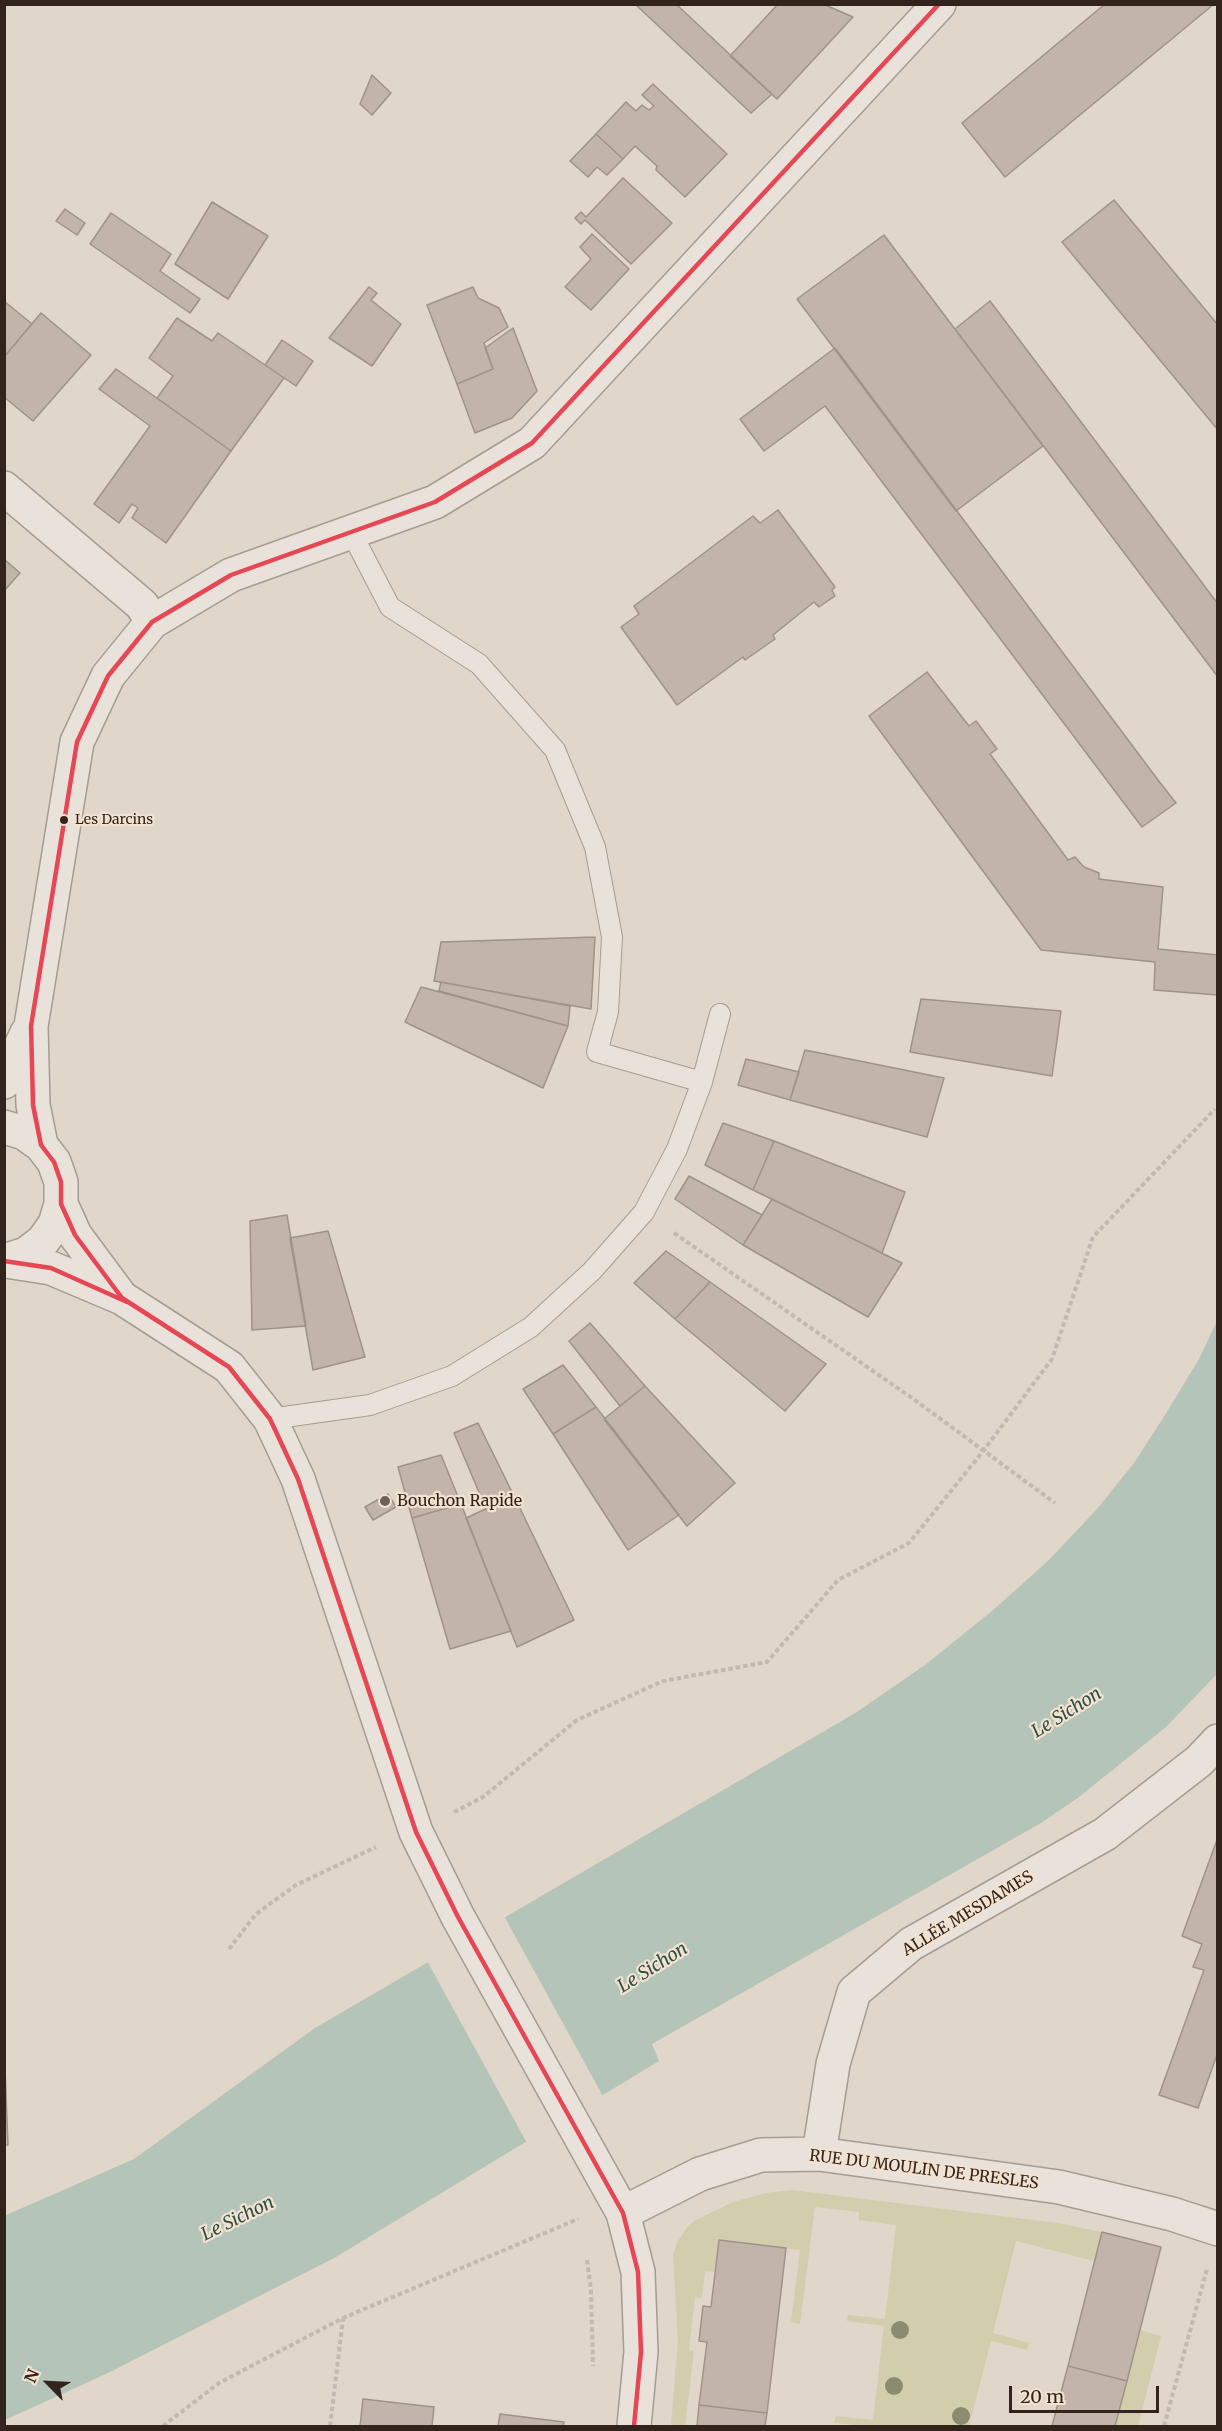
<!DOCTYPE html>
<meta charset="utf-8">
<style>
body{margin:0}
#map{position:relative;width:1222px;height:2431px;overflow:hidden;background:#e0d6c9;font-family:Merriweather,serif}
canvas{display:block}
.frame{position:absolute;inset:0;border:6px solid #32241d;pointer-events:none}
.north{position:absolute;left:18px;top:2353px;width:60px;height:60px;-webkit-text-stroke:4px #f2e2cf;paint-order:stroke;rotate:294deg;font-size:16px;font-weight:700;line-height:24px;text-align:center;color:#32241d}
.north::after{content:'';display:block;margin:auto;width:21px;height:27px;background:#32241d;clip-path:polygon(50% 0,100% 100%,50% 72%,0 100%)}
.scale{position:absolute;left:1009px;top:2386px;width:150px;height:27px;box-sizing:border-box;border:3px solid #32241d;border-top:0;padding-left:8px;font-size:18px;line-height:21px;white-space:nowrap;color:#32241d;-webkit-text-stroke:4px #f2e2cf;paint-order:stroke}
</style>
<div id="map">
<canvas width="1222" height="2431"></canvas>
<div class="frame"></div>
<div class="north">N</div>
<div class="scale">20 m</div>
</div>
<script>
const ctx = document.querySelector('canvas').getContext('2d');
ctx.lineJoin = 'round';
function fill(path, color) {
  ctx.fillStyle = color;
  ctx.fill(path, 'evenodd');
}
function shape(rows) {
  const path = new Path2D();
  for (const r of rows) {
    path.moveTo(r[0], r[1]);
    for (let i = 2; i < r.length; i += 2) path.lineTo(r[i], r[i + 1]);
  }
  return path;
}
function strokePath(path, color, width, dash) {
  ctx.strokeStyle = color;
  ctx.lineWidth = width;
  ctx.lineCap = dash ? 'butt' : 'round';
  ctx.setLineDash(dash || []);
  ctx.stroke(path);
}
function write(font, color, halo, rows, align = 'center') {
  ctx.font = font + ' Merriweather,serif';
  ctx.lineWidth = 4.5;
  ctx.setLineDash([]);
  ctx.textBaseline = 'middle';
  ctx.strokeStyle = halo;
  ctx.fillStyle = color;
  for (const [text, x, y, turn = 0] of rows) {
    ctx.save();
    ctx.translate(x, y);
    ctx.rotate((+turn || 0) * Math.PI / 180);
    ctx.textAlign = isNaN(turn) ? turn : align;
    if (halo) ctx.strokeText(text, 0, 0);
    ctx.fillText(text, 0, 0);
    ctx.restore();
  }
}
fill(shape([
 [792,2190,1057,2223,1102,2232,1094,2261,1016,2241,993,2333,1029,2343,1027,2350,991,2341,969,2426,866,2426,834,2423,836,2416,873,2420,884,2326,847,2321,848,2315,885,2319,896,2225,859,2220,859,2212,815,2207,800,2324,791,2322,800,2250,719,2240,714,2272,705,2271,702,2298,695,2297,689,2350,694,2351,685,2426,671,2426,678,2342,673,2255,678,2241,685,2230,694,2221,733,2202,766,2193],
 [1139,2330,1161,2336,1138,2426,1115,2426]
]), '#d2cdac');
fill(shape([
 [1217,1321,1217,1674,1166,1727,1079,1797,1041,1823,652,2044,659,2061,336,2257,108,2373,5,2420,4,2216,134,2159,315,2028,857,1712,925,1665,992,1611,1049,1560,1097,1509,1134,1463,1165,1415,1199,1359]
]), '#b5c4b8');
fill(shape([
 [503,1914,604,2098,528,2145,426,1959]
]), '#e0d6c9');
const building = shape([
 [635,4,676,4,772,94,751,113,635,4],
 [778,4,823,4,853,17,777,99,730,56,778,4],
 [1105,4,1214,4,1005,177,962,123,1105,4],
 [372,75,391,93,372,115,360,104,372,75],
 [653,84,727,154,685,197,656,170,657,166,635,146,623,159,596,134,626,102,636,111,642,105,649,110,654,106,642,95,653,84],
 [596,134,623,159,607,175,597,167,588,177,570,161,596,134],
 [623,178,672,223,631,264,585,220,581,224,575,218,581,212,586,217,623,178],
 [1114,200,1218,325,1218,430,1062,242,1114,200],
 [212,202,268,236,228,299,175,264,212,202],
 [65,209,85,223,77,235,56,221,65,209],
 [111,213,171,254,160,271,200,299,190,313,90,244,111,213],
 [592,234,629,269,591,310,565,287,591,259,580,247,592,234],
 [884,235,1043,446,956,511,797,299,884,235],
 [369,287,377,293,371,300,401,324,372,366,329,338,369,287],
 [473,287,478,298,499,308,508,327,484,343,493,369,457,384,427,305,473,287],
 [4,301,32,324,4,357,4,301],
 [990,301,1218,604,1218,677,955,329,990,301],
 [41,313,91,355,33,421,4,397,4,357,41,313],
 [177,318,212,341,218,333,284,378,231,451,157,398,173,376,149,358,177,318],
 [513,328,537,391,512,418,475,433,457,384,493,369,485,348,513,328],
 [282,340,313,361,296,386,265,365,282,340],
 [835,348,1158,780,1176,803,1142,827,825,406,764,451,740,419,835,348],
 [116,369,231,451,166,543,132,518,138,508,132,504,119,523,94,504,150,426,99,389,116,369],
 [778,510,835,587,832,590,835,596,819,607,814,602,773,635,775,639,745,660,743,657,677,705,621,627,639,614,634,606,753,516,760,523,778,510],
 [4,559,20,573,4,591,4,559],
 [927,672,969,726,976,721,997,749,990,754,1068,860,1075,857,1084,867,1099,873,1099,879,1163,887,1158,949,1218,955,1218,995,1154,990,1155,962,1041,950,869,716,927,672],
 [595,937,591,1009,434,981,441,942,595,937],
 [441,982,570,1006,568,1026,439,991,441,982],
 [421,987,568,1026,543,1088,405,1022,421,987],
 [921,999,1061,1011,1052,1076,910,1052,921,999],
 [805,1050,944,1078,927,1137,790,1100,805,1050],
 [746,1059,799,1072,790,1100,738,1085,746,1059],
 [723,1123,774,1141,753,1190,705,1165,723,1123],
 [774,1141,905,1192,882,1253,753,1190,774,1141],
 [689,1176,762,1215,743,1245,675,1199,689,1176],
 [772,1199,902,1263,868,1317,743,1245,772,1199],
 [287,1215,306,1326,252,1330,250,1221,287,1215],
 [328,1231,365,1357,313,1370,290,1238,328,1231],
 [666,1251,710,1282,675,1319,634,1283,666,1251],
 [710,1282,826,1364,785,1411,675,1319,710,1282],
 [590,1323,645,1386,620,1406,569,1341,590,1323],
 [563,1365,596,1407,553,1434,523,1389,563,1365],
 [645,1386,735,1483,687,1526,604,1419,645,1386],
 [596,1407,679,1515,628,1550,553,1434,596,1407],
 [478,1423,514,1496,486,1509,454,1433,478,1423],
 [441,1455,461,1504,412,1518,398,1467,441,1455],
 [388,1494,396,1507,373,1520,365,1507,388,1494],
 [514,1496,574,1620,517,1647,466,1518,514,1496],
 [461,1504,511,1631,450,1649,412,1518,461,1504],
 [1218,1837,1218,2052,1198,2108,1159,2095,1204,1970,1193,1967,1202,1944,1182,1936,1218,1837],
 [4,2044,8,2145,4,2145,4,2044],
 [1102,2232,1161,2247,1127,2381,1068,2366,1102,2232],
 [719,2240,786,2248,767,2413,699,2405,707,2342,699,2341,703,2306,711,2307,719,2240],
 [1068,2366,1127,2381,1115,2426,1052,2426,1068,2366],
 [363,2399,434,2407,432,2426,360,2426,363,2399],
 [699,2405,767,2413,765,2426,697,2426,699,2405],
 [500,2414,564,2422,563,2426,498,2426,500,2414]
]);
fill(building, '#c3b4ab');
strokePath(building, '#9f9289', 1.5);
const lane = shape([
 [351,532,390,607,479,664,555,750,595,847,612,937,608,1012,597,1052,702,1082],
 [270,1419,370,1405,452,1376,531,1327,592,1271,644,1212,677,1149,702,1082,720,1014]
]);
const street = shape([
 [4,488,142,605,152,622],
 [4,1082,27,1033],
 [4,1127,24,1133,41,1145,54,1162,61,1182,61,1204,55,1224,43,1241,26,1254,4,1261],
 [41,1145,33,1105,31,1026,77,742,108,676,152,622,231,575,435,502,532,443,939,4],
 [61,1204,75,1235,121,1297],
 [6,1261,51,1268,122,1298,229,1367,270,1419,298,1479,416,1832,458,1917,623,2213,638,2272,641,2352,634,2426],
 [819,2154,833,2064,854,1992,911,1944,1105,1834,1199,1761,1218,1741],
 [623,2213,700,2174,761,2155,819,2154,1059,2187,1172,2214,1218,2229]
]);
strokePath(lane, '#a59c93', 22);
strokePath(street, '#a59c93', 36);
strokePath(shape([
 [674,1233,912,1398,1055,1503],
 [454,1812,483,1797,577,1720,663,1681,767,1662,838,1580,909,1543,984,1450,1052,1359,1093,1237,1215,1109],
 [229,1949,256,1914,296,1885,376,1847],
 [587,2260,591,2290,593,2366],
 [163,2426,219,2383,343,2318,578,2219],
 [330,2426,343,2319],
 [1164,2426,1207,2269]
]), '#c1b9b2', 4, [4.5, 3]);
strokePath(lane, '#e8e2da', 20);
strokePath(street, '#e8e2da', 33);
strokePath(shape([
 [4,1261,51,1268,127,1302],
 [634,2426,641,2352,638,2272,623,2213,458,1917,416,1832,298,1479,270,1419,229,1367,122,1298,75,1235,61,1204,61,1182,54,1162,41,1145,33,1105,31,1026,77,742,108,676,152,622,231,575,435,502,532,443,939,4]
]), '#e74754', 4.5);
ctx.fillStyle = '#8c8a6f';
for (const [x, y] of [
 [900,2330],
 [894,2386],
 [961,2416]
]) {
  ctx.beginPath();
  ctx.arc(x, y, 9, 0, 2 * Math.PI);
  ctx.fill();
}
for (const [x, y, r, color] of [
 [64,820,5,"#32241d"],
 [385,1501,6,"#6f6259"]
]) {
  const dot = new Path2D();
  dot.arc(x, y, r, 0, 2 * Math.PI);
  ctx.fillStyle = color;
  ctx.fill(dot);
  strokePath(dot, '#f2e2cf', 2);
}
write('14px', '#32241d', '#f2e2cf', [
 ["Les Darcins",75,820]
], 'left');
write('16px', '#32241d', '#f2e2cf', [
 ["Bouchon Rapide",397,1501]
], 'left');
write('16px', '#32241d', '#f2e2cf', [
 ["ALLÉE MESDAMES",968,1914,-31],
 ["RUE DU MOULIN DE PRESLES",924,2170,7]
]);
write('italic 18px', '#2d5049', '#f2e2cf', [
 ["Le Sichon",1067,1713,-32],
 ["Le Sichon",653,1968,-32],
 ["Le Sichon",238,2219,-26]
]);
</script>
